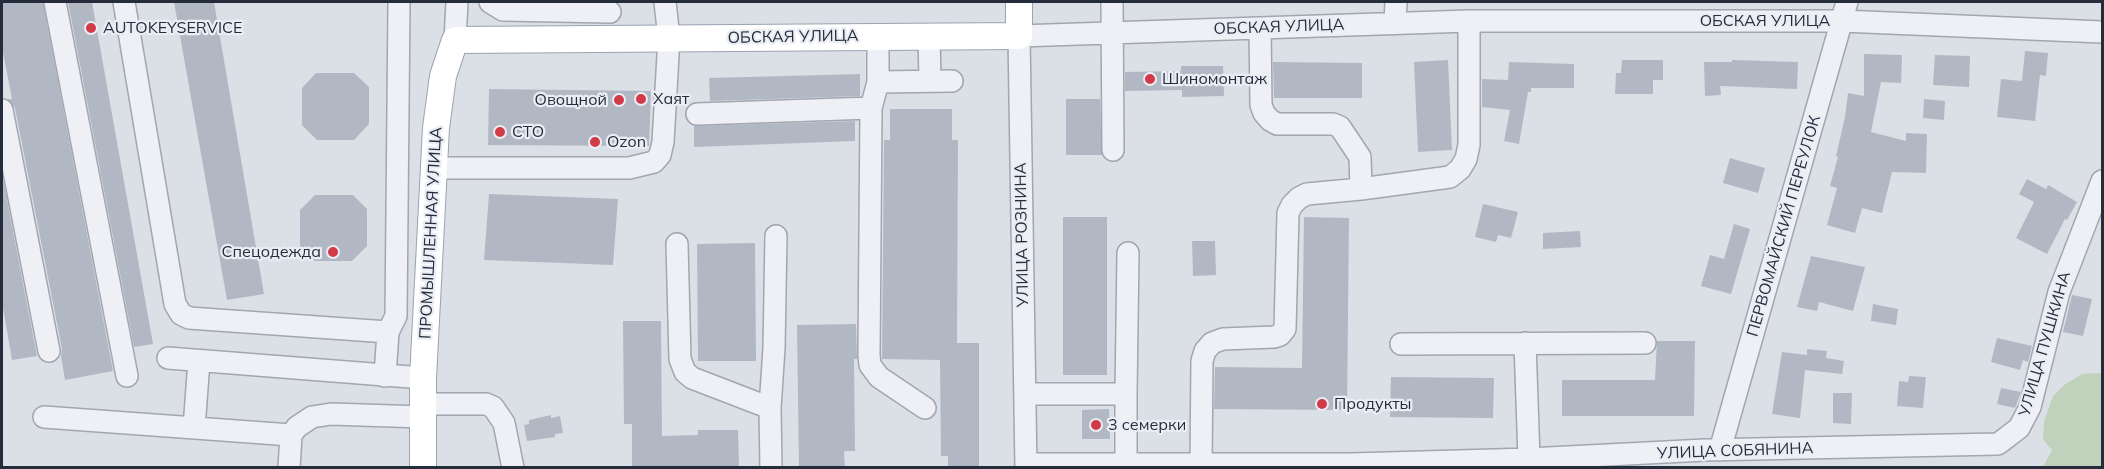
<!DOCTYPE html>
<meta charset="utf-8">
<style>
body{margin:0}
#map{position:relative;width:2104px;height:469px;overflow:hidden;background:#dbdfe6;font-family:Mulish,sans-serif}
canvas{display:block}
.frame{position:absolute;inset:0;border:3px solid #252d3d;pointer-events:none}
</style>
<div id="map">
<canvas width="2104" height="469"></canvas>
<div class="frame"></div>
</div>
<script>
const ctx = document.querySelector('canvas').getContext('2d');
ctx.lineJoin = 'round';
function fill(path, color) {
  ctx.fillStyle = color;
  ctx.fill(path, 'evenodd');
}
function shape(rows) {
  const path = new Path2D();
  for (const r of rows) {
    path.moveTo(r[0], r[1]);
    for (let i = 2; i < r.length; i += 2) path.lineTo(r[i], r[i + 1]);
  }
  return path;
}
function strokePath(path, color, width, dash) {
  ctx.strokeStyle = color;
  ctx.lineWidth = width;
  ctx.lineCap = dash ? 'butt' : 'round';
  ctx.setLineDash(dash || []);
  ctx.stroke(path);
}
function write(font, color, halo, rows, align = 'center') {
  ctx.font = font + ' Mulish,sans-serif';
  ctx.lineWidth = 4.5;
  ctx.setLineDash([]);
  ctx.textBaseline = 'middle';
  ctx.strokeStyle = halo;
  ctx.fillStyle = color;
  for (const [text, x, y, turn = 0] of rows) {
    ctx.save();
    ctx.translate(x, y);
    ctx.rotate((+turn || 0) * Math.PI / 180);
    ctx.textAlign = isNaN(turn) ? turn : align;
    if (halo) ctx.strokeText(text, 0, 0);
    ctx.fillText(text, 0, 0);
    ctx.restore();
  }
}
fill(shape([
 [2102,373,2102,467,2043,467,2052,450,2043,439,2044,422,2053,396,2064,385,2082,374]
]), '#c0d1bc');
fill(shape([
 [2,2,43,2,113,371,65,380,61,356,62,349,15,108,8,99,12,99,2,47],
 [68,2,92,2,153,344,134,347],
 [174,2,214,2,264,294,227,300],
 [2025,51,2048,53,2046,76,2040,75,2035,121,1997,117,2001,79,2022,81],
 [1864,54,1902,55,1901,83,1881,82,1871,132,1906,141,1906,133,1927,134,1926,173,1892,172,1882,213,1862,208,1855,233,1827,225,1837,188,1830,186,1838,157,1836,156,1845,117,1848,93,1864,96],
 [1935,55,1970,56,1969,87,1933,85],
 [1448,60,1452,150,1418,152,1414,62],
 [1622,60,1663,60,1663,80,1653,80,1653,94,1615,94,1616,73,1621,73],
 [1732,60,1798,62,1797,89,1720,86,1721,95,1705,96,1704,62,1732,62],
 [1273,62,1362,63,1362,98,1274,98],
 [1509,62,1574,64,1574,88,1531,88,1531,92,1528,92,1519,144,1504,141,1510,110,1482,107,1482,79,1508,80],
 [1181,66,1223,66,1224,96,1182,97,1182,90,1125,91,1125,72,1181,71],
 [316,73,354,73,369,87,369,124,354,140,317,140,302,125,302,88],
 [860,74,860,96,710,101,709,78],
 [489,89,651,91,649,146,488,145],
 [1066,99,1100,99,1102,155,1066,155],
 [1924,99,1945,101,1944,120,1923,118],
 [890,109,952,109,952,140,958,140,957,343,979,343,979,468,948,468,948,456,941,456,940,360,882,359,884,140,890,140],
 [855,121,855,141,694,147,694,126],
 [1730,158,1765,168,1758,193,1723,183],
 [2,174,37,356,12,360,2,302],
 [2027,179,2046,189,2048,185,2077,202,2067,220,2065,219,2047,254,2016,238,2034,202,2019,194],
 [489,194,618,199,613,265,484,260],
 [315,195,353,195,367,209,367,246,352,261,315,261,300,246,300,210],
 [1483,204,1518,212,1511,238,1498,235,1496,242,1475,237],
 [1063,217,1107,217,1107,375,1063,375],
 [1304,217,1349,218,1347,410,1214,409,1215,367,1302,368],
 [1734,224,1750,229,1731,294,1701,286,1710,255,1724,259],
 [1580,231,1581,247,1543,249,1543,233],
 [1192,241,1215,241,1216,275,1193,276],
 [755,243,756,361,698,361,697,244],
 [1811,256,1865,267,1853,311,1819,302,1817,311,1797,307],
 [2072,295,2092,299,2083,336,2063,332],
 [1873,304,1898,309,1896,325,1871,321],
 [623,321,661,321,662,436,698,435,698,430,738,430,739,468,632,468,632,424,624,424],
 [856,324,857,359,854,359,855,451,844,451,845,468,799,468,797,325],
 [1997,338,2032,346,2028,362,2023,360,2020,370,1991,362],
 [1657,341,1695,341,1694,416,1562,416,1562,380,1655,380],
 [1807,349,1827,351,1826,358,1844,361,1842,374,1805,370,1800,418,1772,414,1782,352,1807,355],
 [1909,376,1926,377,1923,408,1897,406,1899,381,1908,382],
 [1391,377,1494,378,1493,418,1390,417],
 [2001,388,2021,392,2015,408,1997,404],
 [1833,393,1852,393,1851,424,1833,423],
 [1109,409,1110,439,1082,439,1082,410],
 [551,415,551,418,560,416,563,433,555,434,555,437,527,441,524,425,529,424,529,420]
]), '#b2b8c3');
const minor = shape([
 [55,2,127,376],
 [124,2,175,304,181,314,189,318,388,332,396,316,399,2],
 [490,2,503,10,610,12],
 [1112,2,1113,150],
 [1395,23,1396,2],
 [1260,28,1261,105,1264,113,1270,120,1277,124,1333,124,1340,127,1360,157,1361,189],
 [878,36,878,82,871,108,869,355,870,365,879,377,925,408],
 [929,36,930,81],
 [455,40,457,2],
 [878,82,952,81],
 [2,110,49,351],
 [697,114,871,108],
 [433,168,629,168,654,162,660,155,663,142,669,38,665,2],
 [677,244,680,359,685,372,692,378,770,408,771,468],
 [1525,343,1529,459],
 [1401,344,1645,343],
 [168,358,423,378],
 [385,376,388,332],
 [1025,394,1126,394,1126,464],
 [1126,394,1128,253],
 [423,404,486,404,493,407,504,423,513,468],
 [770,408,774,348,776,236],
 [44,417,291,435],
 [194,428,199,361],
 [1720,450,1847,2],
 [1026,464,1352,464,1529,459,1705,450,1998,444,2019,428,2030,407,2059,292,2102,181],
 [1201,465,1202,361,1205,351,1212,343,1223,339,1274,337,1280,335,1285,329,1288,213,1292,205,1299,198,1307,194,1361,189,1450,177,1460,169,1466,159,1469,145,1469,21],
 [289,468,291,435,297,427,312,417,331,414,423,417],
 [1026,468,1019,36,1469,21,1842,21,2102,32]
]);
const major = shape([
 [423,468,423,378,436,128,443,76,455,40,1019,36,1019,2]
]);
strokePath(minor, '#a1a6b0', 24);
strokePath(major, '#9aa3b2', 28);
strokePath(minor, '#eef0f5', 21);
strokePath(major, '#fff', 26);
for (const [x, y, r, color] of [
 [91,28,6,"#d23a4a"],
 [1150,79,6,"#d23a4a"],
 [641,99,6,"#d23a4a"],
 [619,100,6,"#d23a4a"],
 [500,132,6,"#d23a4a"],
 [595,142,6,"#d23a4a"],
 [333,252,6,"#d23a4a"],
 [1322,404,6,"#d23a4a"],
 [1096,425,6,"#d23a4a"]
]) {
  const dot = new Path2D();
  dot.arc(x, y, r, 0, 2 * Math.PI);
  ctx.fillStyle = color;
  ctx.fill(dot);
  strokePath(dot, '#eaeef4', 2);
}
write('16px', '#252d3d', '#eaeef4', [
 ["ОБСКАЯ УЛИЦА",1765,21],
 ["ОБСКАЯ УЛИЦА",1279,27,-2],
 ["ОБСКАЯ УЛИЦА",793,37,-1],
 ["ПЕРВОМАЙСКИЙ ПЕРЕУЛОК",1784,226,-74],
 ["ПРОМЫШЛЕННАЯ УЛИЦА",431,233,-87],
 ["УЛИЦА РОЗНИНА",1022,235,-91],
 ["УЛИЦА ПУШКИНА",2045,344,-74],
 ["УЛИЦА СОБЯНИНА",1735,451,-2]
]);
write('16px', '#252d3d', '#eaeef4', [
 ["AUTOKEYSERVICE",103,28],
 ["Шиномонтаж",1162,79],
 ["Хаят",653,99],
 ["Овощной",607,100,"right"],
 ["СТО",512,132],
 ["Ozon",607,142],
 ["Спецодежда",321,252,"right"],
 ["Продукты",1334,404],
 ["3 семерки",1108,425]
], 'left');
</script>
